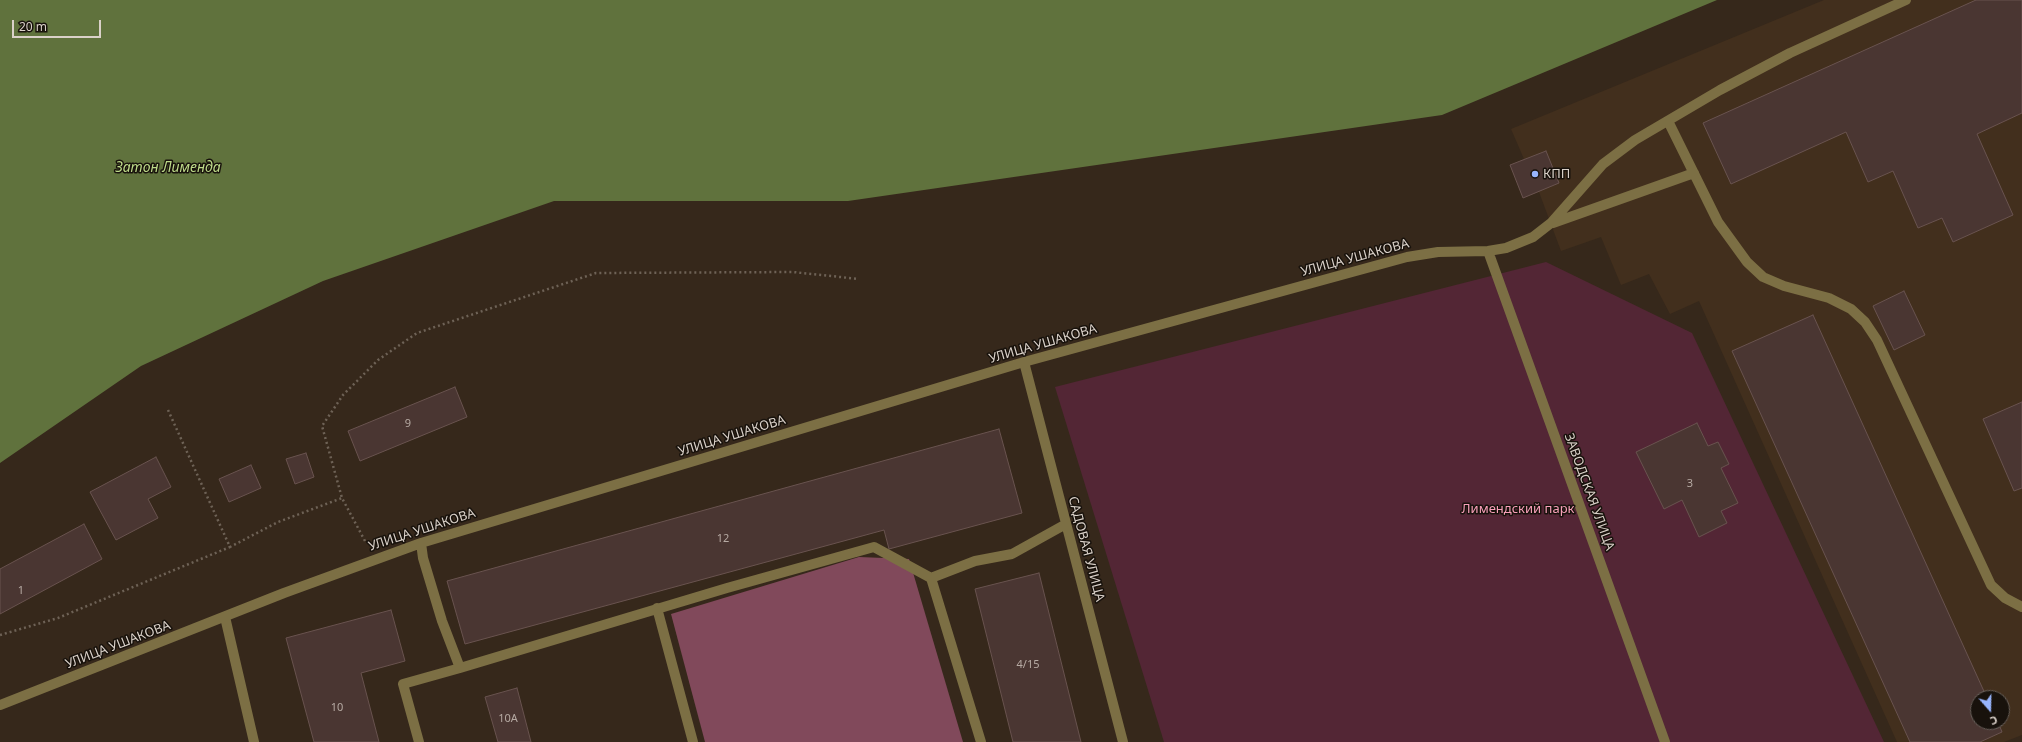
<!DOCTYPE html>
<meta charset="utf-8">
<style>
body{margin:0}
#map{position:relative;width:2022px;height:742px;overflow:hidden;background:#36281b;font-family:"Noto Sans",sans-serif}
canvas{display:block}
.north{position:absolute;left:1970px;top:690px;width:40px;height:40px;box-sizing:border-box;background:#18120c;border:1px solid #665e58;border-radius:50%;rotate:160deg;font-size:11px;font-weight:700;line-height:16px;text-align:center;color:#dad1c9}
.north::after{content:'';display:block;margin:auto;width:14px;height:18px;background:#98b5fd;clip-path:polygon(50% 0,100% 100%,50% 72%,0 100%)}
.scale{position:absolute;left:12px;top:20px;width:89px;height:18px;box-sizing:border-box;border:2px solid #dad1c9;border-top:0;padding-left:5px;font-size:12px;line-height:14px;white-space:nowrap;color:#dad1c9;-webkit-text-stroke:3px #18120c;paint-order:stroke}
</style>
<div id="map">
<canvas width="2022" height="742"></canvas>
<div class="north">С</div>
<div class="scale">20 m</div>
</div>
<script>
const ctx = document.querySelector('canvas').getContext('2d');
ctx.lineJoin = 'round';
function fill(path, color) {
  ctx.fillStyle = color;
  ctx.fill(path, 'evenodd');
}
function shape(rows) {
  const path = new Path2D();
  for (const r of rows) {
    path.moveTo(r[0], r[1]);
    for (let i = 2; i < r.length; i += 2) path.lineTo(r[i], r[i + 1]);
  }
  return path;
}
function strokePath(path, color, width, dash) {
  ctx.strokeStyle = color;
  ctx.lineWidth = width;
  ctx.lineCap = dash ? 'butt' : 'round';
  ctx.setLineDash(dash || []);
  ctx.stroke(path);
}
function write(font, color, halo, rows, align = 'center') {
  ctx.font = font + ' "Noto Sans",sans-serif';
  ctx.lineWidth = 3;
  ctx.setLineDash([]);
  ctx.textBaseline = 'middle';
  ctx.strokeStyle = halo;
  ctx.fillStyle = color;
  for (const [text, x, y, turn = 0] of rows) {
    ctx.save();
    ctx.translate(x, y);
    ctx.rotate((+turn || 0) * Math.PI / 180);
    ctx.textAlign = isNaN(turn) ? turn : align;
    if (halo) ctx.strokeText(text, 0, 0);
    ctx.fillText(text, 0, 0);
    ctx.restore();
  }
}
fill(shape([
 [1824,0,2022,0,2022,735,2004,742,1897,742,1699,301,1670,314,1649,274,1621,285,1601,237,1561,251,1539,192,1523,198,1510,165,1524,159,1511,129],
 [1978,698,2002,698,2002,722,1978,722]
]), '#422f1d');
fill(shape([
 [1546,262,1692,333,1884,742,1164,742,1055,387]
]), '#532635');
fill(shape([
 [859,557,909,559,963,742,705,742,671,614]
]), '#81495b');
fill(shape([
 [0,0,1717,0,1442,115,848,201,554,201,323,281,141,366,0,463]
]), '#60723d');
const building = shape([
 [1976,0,2022,0,2022,113,1977,134,2013,215,1953,242,1942,218,1918,228,1893,171,1868,182,1846,132,1731,184,1703,123,1976,0],
 [1546,151,1559,183,1523,198,1510,165,1546,151],
 [1904,291,1925,335,1894,350,1873,306,1904,291],
 [1813,315,1987,698,1978,698,1978,722,1998,722,2002,732,1980,742,1910,742,1732,351,1813,315],
 [455,387,467,417,360,461,348,431,455,387],
 [2022,402,2022,488,2014,491,1983,419,2022,402],
 [1697,423,1708,446,1718,442,1729,464,1721,468,1738,503,1721,511,1727,523,1699,537,1682,500,1664,509,1636,452,1697,423],
 [999,429,1022,513,889,549,884,530,465,644,447,581,999,429],
 [306,453,314,477,295,484,286,459,306,453],
 [156,457,171,487,148,499,158,518,116,540,90,492,156,457],
 [251,465,261,488,229,502,219,479,251,465],
 [84,524,102,559,0,614,0,569,84,524],
 [1039,573,1081,742,1013,742,975,589,1039,573],
 [391,610,405,661,361,673,379,742,314,742,286,638,391,610],
 [517,688,531,742,498,742,485,697,517,688]
]);
fill(building, '#4a3632');
strokePath(building, '#69534f', 1);
strokePath(shape([
 [168,410,230,547,278,522,342,498],
 [365,541,342,498,322,426,343,395,378,360,417,333,596,273,793,272,859,279],
 [0,635,58,618,230,547]
]), '#6e6256', 2.5, [2, 3]);
strokePath(shape([
 [1668,121,1718,222,1747,262,1763,277,1784,286,1829,298,1851,309,1865,322,1877,340,1991,585,2005,598,2022,607],
 [1553,223,1694,173],
 [1488,251,1665,742],
 [1024,362,1123,742],
 [421,543,423,558,442,621,460,668,727,588,874,547,931,578,975,561,1012,554,1066,524],
 [931,578,981,742],
 [657,608,693,742],
 [225,617,254,742],
 [0,705,284,593,421,543,1024,362,1407,257,1438,252,1488,251,1506,248,1533,237,1551,223,1603,164,1635,140,1720,90,1790,53,1906,0],
 [419,742,403,684,460,668]
]), '#7c6f44', 10);
for (const [x, y, r, color] of [
 [1535,174,4,"#98b5fd"]
]) {
  const dot = new Path2D();
  dot.arc(x, y, r, 0, 2 * Math.PI);
  ctx.fillStyle = color;
  ctx.fill(dot);
  strokePath(dot, '#18120c', 1.5);
}
write('11px', '#b6aaa3', null, [
 ["9",408,424],
 ["3",1690,484],
 ["12",723,539],
 ["1",21,591],
 ["4/15",1028,665],
 ["10",337,708],
 ["10А",508,719]
]);
write('13px', '#dad1c9', '#18120c', [
 ["КПП",1543,174]
], 'left');
write('13px', '#dad1c9', '#18120c', [
 ["УЛИЦА УШАКОВА",1355,258,-15],
 ["УЛИЦА УШАКОВА",1043,344,-16],
 ["УЛИЦА УШАКОВА",732,436,-17],
 ["ЗАВОДСКАЯ УЛИЦА",1589,492,70],
 ["УЛИЦА УШАКОВА",422,530,-18],
 ["САДОВАЯ УЛИЦА",1086,549,75],
 ["УЛИЦА УШАКОВА",118,645,-21]
]);
write('13px', '#f8a0ba', '#18120c', [
 ["Лимендский парк",1518,509]
]);
write('italic 14px', '#bedb8a', '#18120c', [
 ["Затон Лименда",168,168]
]);
</script>
